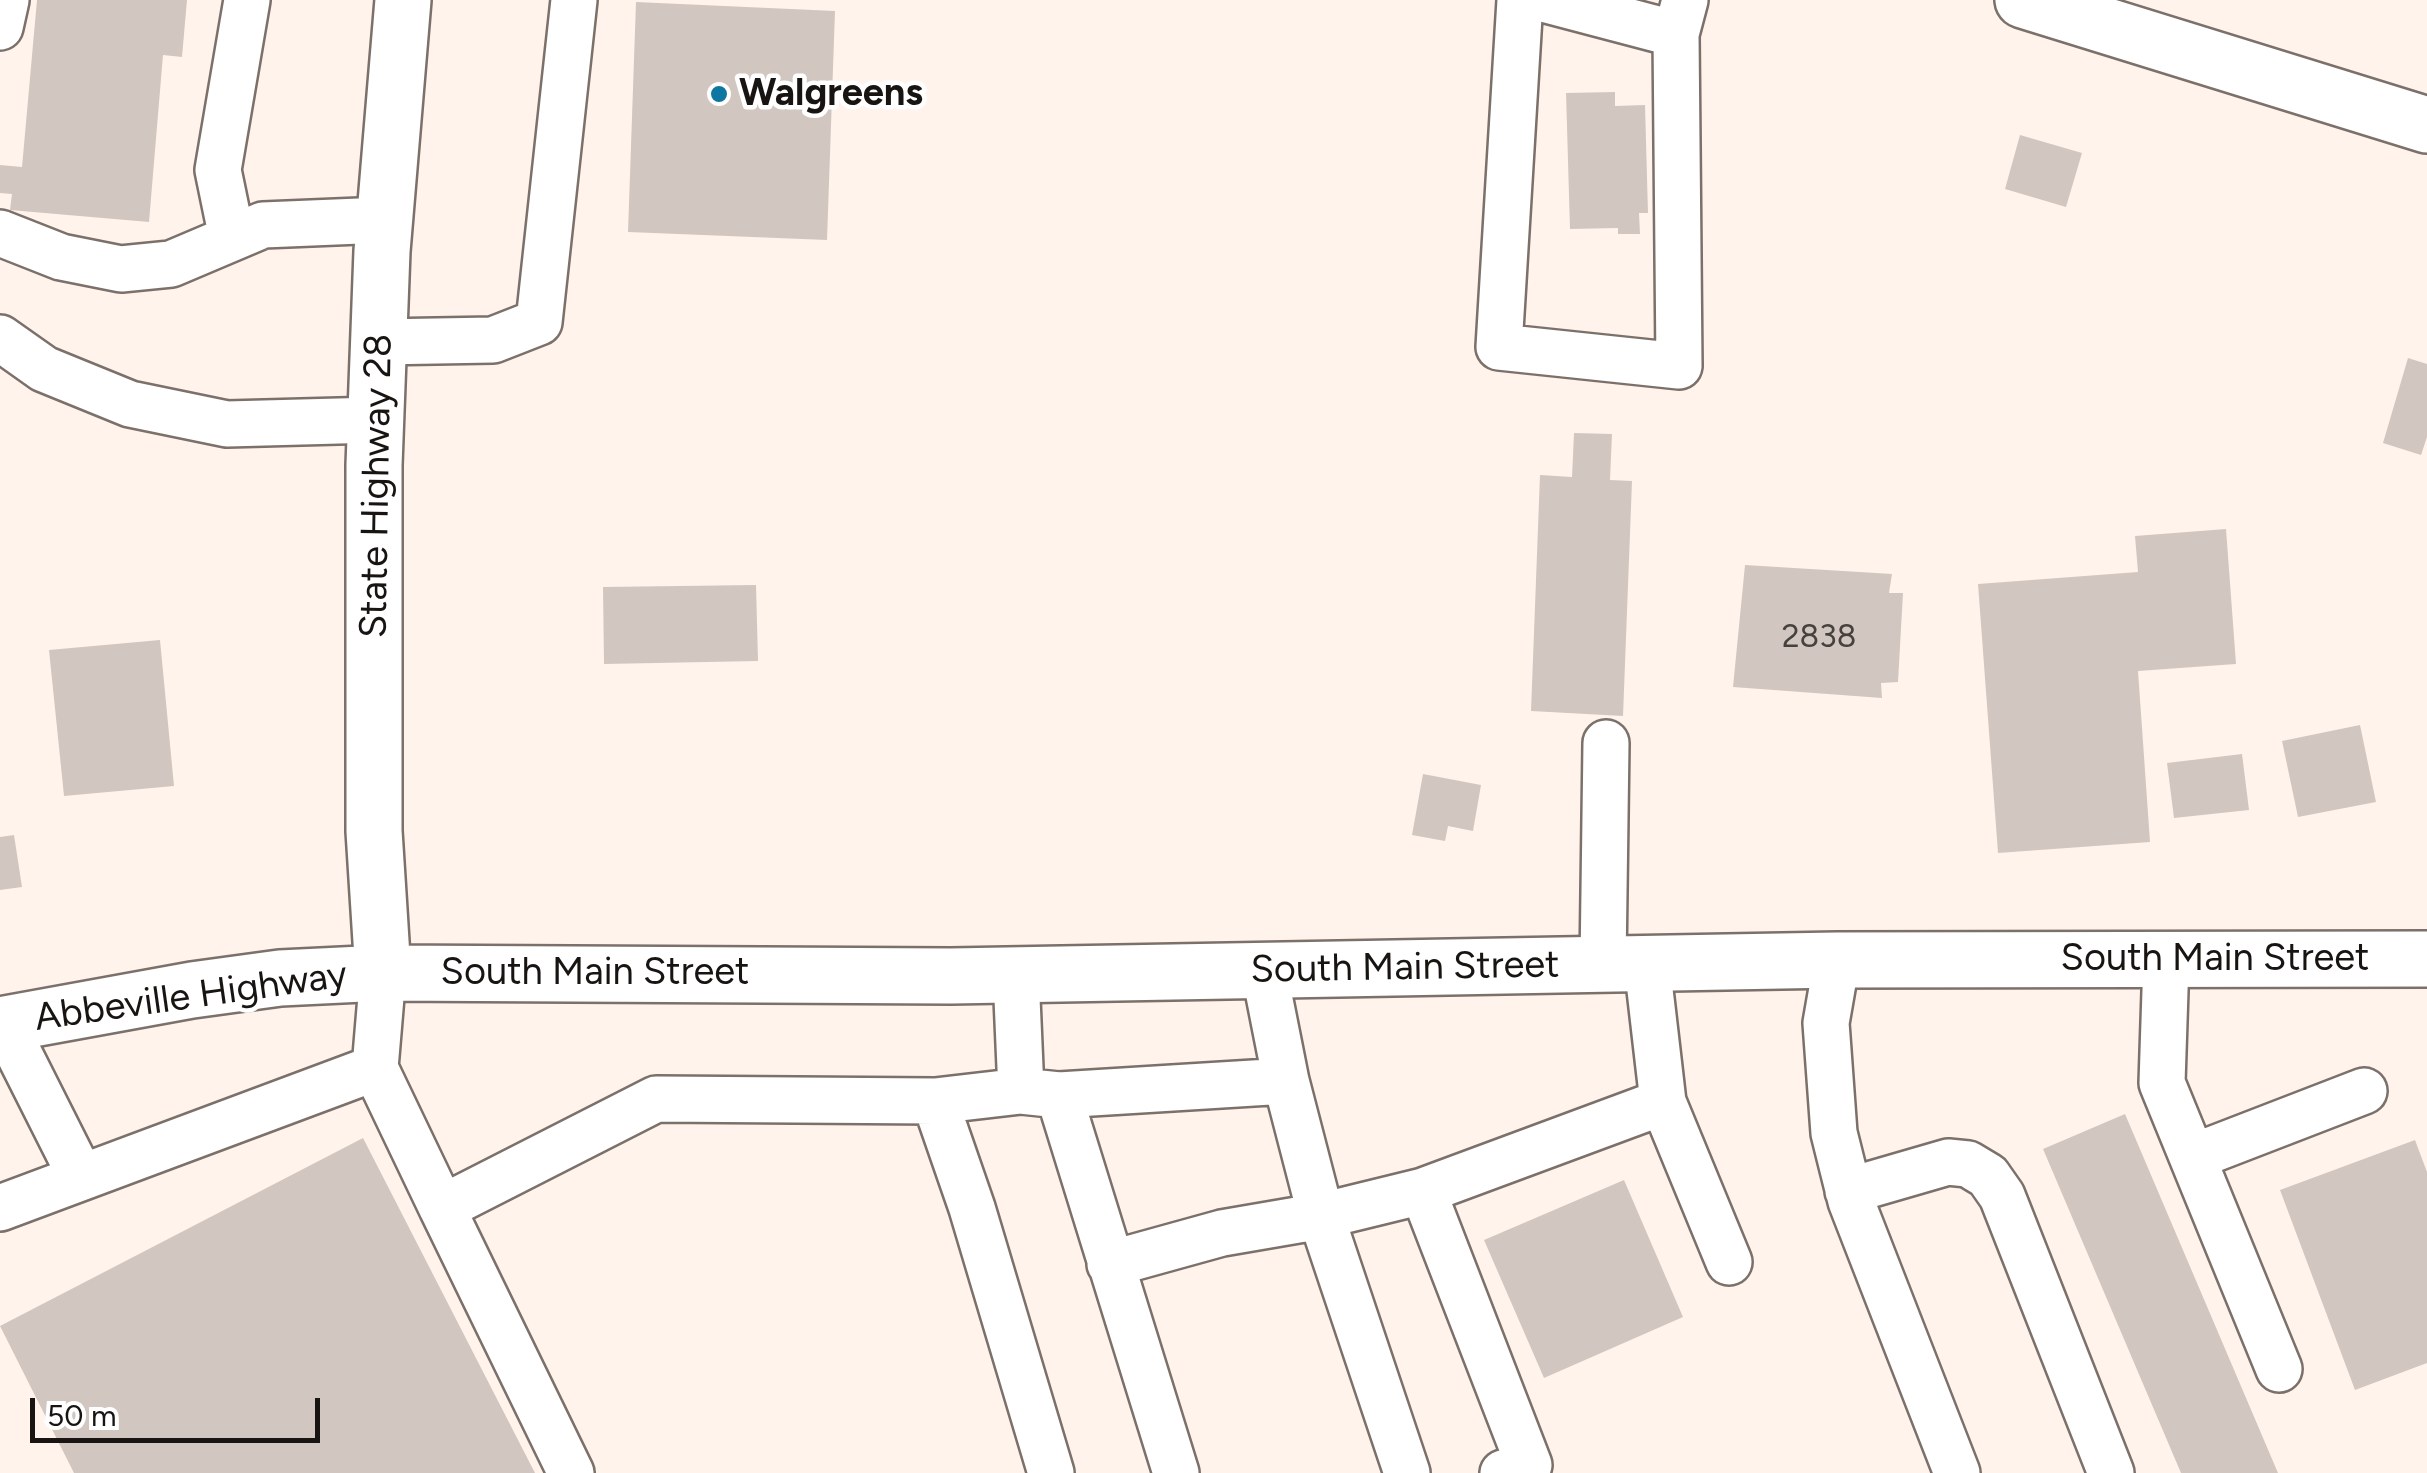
<!DOCTYPE html>
<style>
body{margin:0}
#map{position:relative;width:2427px;height:1473px;overflow:hidden;background:#fff3ec;font-family:Figtree,sans-serif}
canvas{display:block}
.scale{position:absolute;left:30px;top:1398px;width:290px;height:45px;box-sizing:border-box;border:5px solid #181411;border-top:0;padding-left:12px;font-size:30px;line-height:35px;white-space:nowrap;color:#181411;-webkit-text-stroke:8px #fff;paint-order:stroke}
</style>
<div id="map">
<canvas width="2427" height="1473"></canvas>
<div class="scale">50 m</div>
</div>
<script>
const ctx = document.querySelector('canvas').getContext('2d');
ctx.lineJoin = 'round';
function fill(path, color) {
  ctx.fillStyle = color;
  ctx.fill(path, 'evenodd');
}
function shape(rows) {
  const path = new Path2D();
  for (const r of rows) {
    path.moveTo(r[0], r[1]);
    for (let i = 2; i < r.length; i += 2) path.lineTo(r[i], r[i + 1]);
  }
  return path;
}
function strokePath(path, color, width, dash) {
  ctx.strokeStyle = color;
  ctx.lineWidth = width;
  ctx.lineCap = dash ? 'butt' : 'round';
  ctx.setLineDash(dash || []);
  ctx.stroke(path);
}
function write(font, color, halo, rows, align = 'center') {
  ctx.font = font + ' Figtree,sans-serif';
  ctx.lineWidth = 9;
  ctx.setLineDash([]);
  ctx.textBaseline = 'middle';
  ctx.strokeStyle = halo;
  ctx.fillStyle = color;
  for (const [text, x, y, turn = 0] of rows) {
    ctx.save();
    ctx.translate(x, y);
    ctx.rotate((+turn || 0) * Math.PI / 180);
    ctx.textAlign = isNaN(turn) ? turn : align;
    if (halo) ctx.strokeText(text, 0, 0);
    ctx.fillText(text, 0, 0);
    ctx.restore();
  }
}
fill(shape([
 [37,0,187,0,182,57,163,55,149,222,10,210,12,194,0,193,0,165,22,167],
 [636,2,835,11,827,240,628,232],
 [1615,92,1615,106,1645,105,1648,213,1639,213,1640,234,1618,234,1618,228,1570,229,1566,93],
 [2020,135,2082,153,2066,207,2005,189],
 [2408,358,2427,364,2427,437,2421,455,2383,443],
 [1574,433,1612,434,1610,480,1632,481,1623,716,1531,711,1540,475,1572,477],
 [2226,529,2236,664,2138,671,2150,842,1998,853,1978,584,2138,572,2135,536],
 [1745,565,1892,574,1889,593,1903,593,1898,682,1881,683,1882,698,1733,687],
 [756,585,758,661,604,664,603,587],
 [160,640,174,786,64,796,49,650],
 [2360,725,2376,802,2298,817,2282,741],
 [2242,754,2249,810,2174,818,2167,763],
 [1423,774,1481,785,1473,831,1448,826,1445,841,1412,835],
 [14,835,22,887,0,890,0,837],
 [2125,1114,2278,1473,2181,1473,2043,1149],
 [363,1138,535,1473,74,1473,0,1326],
 [2415,1140,2427,1172,2427,1363,2355,1390,2280,1190],
 [1624,1180,1683,1317,1544,1378,1484,1240]
]), '#d2c7c0');
const minor = shape([
 [1520,0,1499,347,1679,366,1676,34,1685,0],
 [1547,0,1676,34],
 [0,27,6,0],
 [0,233,61,257,121,269,171,264,263,225,384,220],
 [232,238,218,170,247,0],
 [0,338,44,369,130,404,227,424,376,420],
 [379,342,493,340,539,322,574,0],
 [1837,960,1826,1023,1834,1133,1851,1201,1957,1473],
 [2166,960,2162,1083,2279,1369],
 [1603,965,1606,743],
 [1264,970,1286,1081],
 [383,973,375,1068,442,1208,656,1099,935,1101,1021,1091,1059,1095,1286,1081,1321,1216,1423,1191,1663,1102,1647,964],
 [1016,975,1021,1091],
 [4,1024,81,1177],
 [1059,1095,1176,1473],
 [935,1101,972,1208,1051,1473],
 [1663,1102,1729,1262],
 [2193,1157,2364,1091],
 [1423,1191,1529,1465,1503,1473],
 [1848,1191,1948,1162,1968,1164,1988,1176,2002,1196,2111,1473],
 [0,1208,375,1068],
 [442,1208,571,1473],
 [1110,1264,1222,1233,1321,1216,1407,1473]
]);
const major = shape([
 [383,973,374,831,374,465,382,251,403,0],
 [0,1025,192,990,280,978,383,973,951,976,1837,960,2427,959]
]);
const highway = shape([
 [2023,0,2427,125]
]);
strokePath(minor, '#7b716a', 50);
strokePath(major, '#7b716a', 60);
strokePath(highway, '#7b716a', 60);
strokePath(minor, '#fff', 45);
strokePath(major, '#fff', 55);
strokePath(highway, '#fff', 55);
for (const [x, y, r, color] of [
 [719,94,10,"#0d77a2"]
]) {
  const dot = new Path2D();
  dot.arc(x, y, r, 0, 2 * Math.PI);
  ctx.fillStyle = color;
  ctx.fill(dot);
  strokePath(dot, '#fff', 4);
}
write('32px', '#46413d', null, [
 ["2838",1819,638]
]);
write('bold 38px', '#181411', '#fff', [
 ["Walgreens",739,94]
], 'left');
write('38px', '#181411', '#fff', [
 ["State Highway 28",377,486,-89],
 ["South Main Street",2215,959],
 ["South Main Street",1405,968,-1],
 ["South Main Street",595,973],
 ["Abbeville Highway",191,997,-8]
]);
</script>
